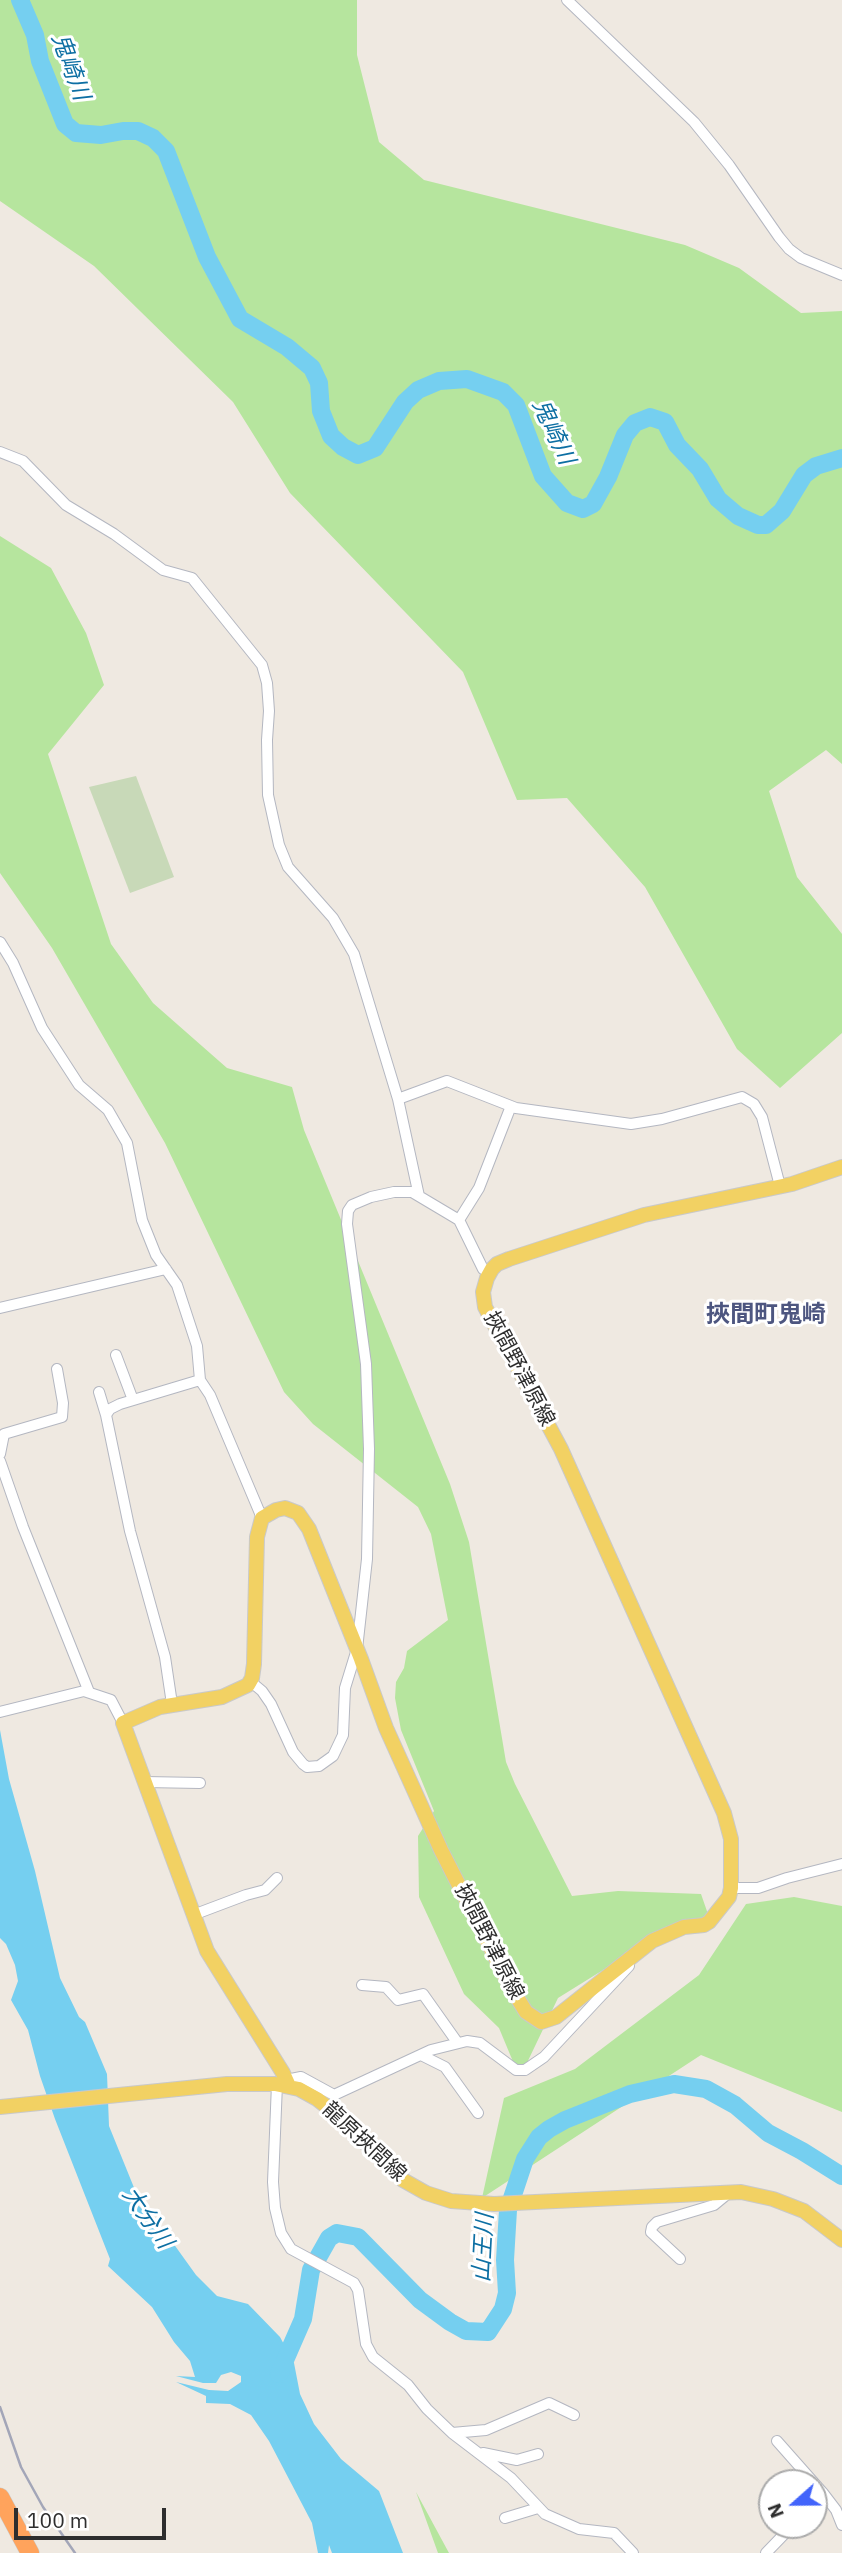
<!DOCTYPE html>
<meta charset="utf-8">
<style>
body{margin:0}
#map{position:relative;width:842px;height:2553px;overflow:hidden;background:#efe9e1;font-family:"IBM Plex Sans",sans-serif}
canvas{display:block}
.north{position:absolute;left:758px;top:2469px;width:70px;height:70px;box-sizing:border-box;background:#fff;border:2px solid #ababab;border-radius:50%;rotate:249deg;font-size:19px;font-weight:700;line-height:28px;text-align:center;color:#2e2e2e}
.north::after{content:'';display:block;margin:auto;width:24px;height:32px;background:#4264fb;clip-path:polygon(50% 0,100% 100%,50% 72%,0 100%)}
.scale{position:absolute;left:14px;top:2508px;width:152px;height:32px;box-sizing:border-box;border:4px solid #2e2e2e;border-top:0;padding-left:9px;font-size:21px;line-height:24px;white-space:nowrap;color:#2e2e2e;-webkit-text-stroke:5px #fff;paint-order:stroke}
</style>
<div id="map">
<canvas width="842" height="2553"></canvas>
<div class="north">N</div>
<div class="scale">100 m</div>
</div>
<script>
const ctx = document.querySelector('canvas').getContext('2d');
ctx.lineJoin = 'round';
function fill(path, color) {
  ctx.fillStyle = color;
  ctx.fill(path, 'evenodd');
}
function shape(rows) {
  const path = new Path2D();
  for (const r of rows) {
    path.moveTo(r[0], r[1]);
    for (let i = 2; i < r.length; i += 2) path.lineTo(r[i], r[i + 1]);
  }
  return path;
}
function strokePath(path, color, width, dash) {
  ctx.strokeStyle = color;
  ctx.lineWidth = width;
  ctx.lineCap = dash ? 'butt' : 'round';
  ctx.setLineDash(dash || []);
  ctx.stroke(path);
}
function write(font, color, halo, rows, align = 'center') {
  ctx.font = font + ' "IBM Plex Sans","Noto Sans JP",sans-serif';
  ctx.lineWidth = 6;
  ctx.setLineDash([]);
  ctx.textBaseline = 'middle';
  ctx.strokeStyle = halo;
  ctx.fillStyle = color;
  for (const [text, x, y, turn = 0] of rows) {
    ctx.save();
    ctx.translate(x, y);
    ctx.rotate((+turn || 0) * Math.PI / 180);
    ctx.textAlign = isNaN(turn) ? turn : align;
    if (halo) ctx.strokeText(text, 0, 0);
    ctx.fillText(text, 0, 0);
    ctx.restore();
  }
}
fill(shape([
 [0,0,357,0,357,55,379,142,424,180,685,245,739,268,801,313,842,311,842,764,826,750,769,791,797,877,842,934,842,1033,780,1088,737,1049,645,887,567,798,517,800,463,672,290,493,233,402,94,266,0,201],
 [0,536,51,568,86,633,104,685,48,754,111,944,153,1003,227,1068,292,1087,304,1130,450,1484,469,1542,506,1762,515,1784,572,1896,618,1891,701,1894,709,1917,682,1921,558,1998,525,2067,514,2064,499,2028,464,1994,419,1897,418,1836,434,1811,401,1730,395,1698,396,1682,404,1668,407,1651,448,1620,431,1534,418,1507,313,1424,284,1392,165,1143,52,948,0,873],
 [794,1897,842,1906,842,2112,701,2055,482,2198,504,2098,575,2069,699,1975,746,1904],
 [416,2492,449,2553,438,2553]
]), '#b6e59e');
fill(shape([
 [136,776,174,877,130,893,89,787]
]), '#c8d9b8');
fill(shape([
 [0,1730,9,1779,35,1871,60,1978,79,2017,85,2022,107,2074,109,2126,137,2195,138,2205,168,2236,196,2275,217,2296,248,2304,280,2337,294,2363,300,2394,314,2424,341,2459,379,2491,403,2553,332,2553,329,2545,328,2553,318,2553,312,2523,269,2441,251,2415,230,2404,206,2403,206,2396,176,2382,209,2390,228,2391,241,2382,241,2376,231,2372,221,2375,216,2383,203,2383,176,2376,195,2377,190,2361,174,2342,152,2307,108,2266,110,2259,55,2119,40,2076,28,2030,11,2000,18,1981,15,1965,6,1944,0,1938]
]), '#75cff0');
strokePath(shape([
 [20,0,35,35,40,61,65,124,76,133,101,135,123,131,138,131,153,138,166,151,207,257,240,319,287,347,312,368,319,383,321,411,331,436,343,447,358,455,375,448,405,402,418,390,439,381,467,379,503,392,516,405,543,476,567,503,583,509,593,504,608,477,625,435,635,423,650,417,665,422,677,445,700,469,718,499,738,516,758,525,766,525,782,511,804,475,816,466,842,458],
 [279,2374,303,2319,311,2270,329,2238,337,2233,358,2237,420,2300,450,2322,466,2331,488,2332,503,2309,507,2293,505,2260,508,2210,525,2159,539,2137,549,2129,565,2120,630,2094,674,2084,706,2089,735,2105,768,2133,802,2151,842,2176]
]), '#75cff0', 18);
const minor = shape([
 [567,0,694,122,729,165,779,237,789,249,801,258,842,275],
 [0,452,23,461,66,505,114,534,163,570,192,578,262,665,267,683,269,711,267,740,268,795,279,845,288,867,333,918,354,954,398,1099,419,1196],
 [0,942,13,963,42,1028,79,1085,108,1110,127,1143,142,1220,156,1255,177,1285,197,1346,200,1380,210,1395,262,1518],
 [398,1099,447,1081,516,1108,631,1124,662,1119,742,1097,754,1104,762,1117,780,1186],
 [490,1273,483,1269,459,1220,479,1188,511,1106],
 [0,1308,166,1269],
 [116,1355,133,1400],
 [99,1392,106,1415],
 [0,1454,4,1434,62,1417,63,1403,57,1369],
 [0,1461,23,1527,89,1692],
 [250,1681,262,1691,271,1704,293,1752,303,1764,307,1767,319,1766,333,1756,343,1735,345,1688,357,1649,367,1559,369,1449,366,1364,347,1224,348,1211,352,1205,371,1197,394,1192,412,1192,459,1220],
 [172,1704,165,1657,130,1531,106,1415,110,1409,120,1404,200,1380],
 [0,1712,84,1691,111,1700,123,1723],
 [145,1782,200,1783],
 [731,1888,758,1888,787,1878,842,1864],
 [193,1915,246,1895,265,1890,277,1878],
 [362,1985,386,1987,398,2000,423,1994,457,2042],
 [421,2055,445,2067,478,2113],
 [286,2080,301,2077,334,2095,431,2050,467,2041,480,2043,516,2070,525,2070,544,2057,629,1966],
 [277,2084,273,2182,275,2208,281,2233,291,2249,354,2283,358,2290,366,2344,373,2357,408,2385,427,2409,452,2433,511,2478,545,2514,579,2529,614,2533,633,2553],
 [680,2259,651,2232,652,2227,657,2222,714,2205,731,2191],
 [452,2433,486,2430,549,2403,574,2415],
 [777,2441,823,2493],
 [483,2453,517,2460,538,2454],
 [814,2503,823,2493,836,2510,842,2525],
 [505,2518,538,2508],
 [766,2553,793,2525]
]);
const major = shape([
 [289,2086,283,2073,207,1951,123,1723,160,1707,222,1697,248,1685,252,1678,254,1664,257,1537,262,1518,276,1510,285,1508,298,1513,309,1529,361,1659,386,1728,409,1779,441,1850,510,1986,526,2012,541,2022,556,2017,652,1941,684,1927,704,1925,709,1922,729,1897,731,1888,731,1839,724,1813,561,1449,485,1307,483,1292,487,1278,492,1269,497,1264,509,1259,644,1215,792,1184,842,1167],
 [0,2107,227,2084,275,2084,299,2089,317,2099,336,2114,403,2180,426,2193,451,2201,494,2204,741,2192,773,2199,804,2211,842,2240]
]);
const highway = shape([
 [0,2497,30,2553]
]);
strokePath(minor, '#b4b7c1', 12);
strokePath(major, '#c9c9c9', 16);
strokePath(highway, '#c9c9c9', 19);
strokePath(minor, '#fff', 10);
strokePath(major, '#f2d163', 14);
strokePath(highway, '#ffa35c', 18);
strokePath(shape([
 [0,2407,21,2467,43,2507,75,2553]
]), '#a3a6b8', 2.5);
write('21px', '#2e2e2e', '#fff', [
 ["挾間野津原線",519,1369,62],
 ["挾間野津原線",489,1942,63],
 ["龍原挾間線",364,2142,43]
]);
write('italic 23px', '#0d6fa3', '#fff', [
 ["鬼崎川",70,67,70],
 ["鬼崎川",553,432,65],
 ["大分川",147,2218,55],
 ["山王川",484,2248,-87]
]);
write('bold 24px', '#4d5680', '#fff', [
 ["挾間町鬼崎",766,1315]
]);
</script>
